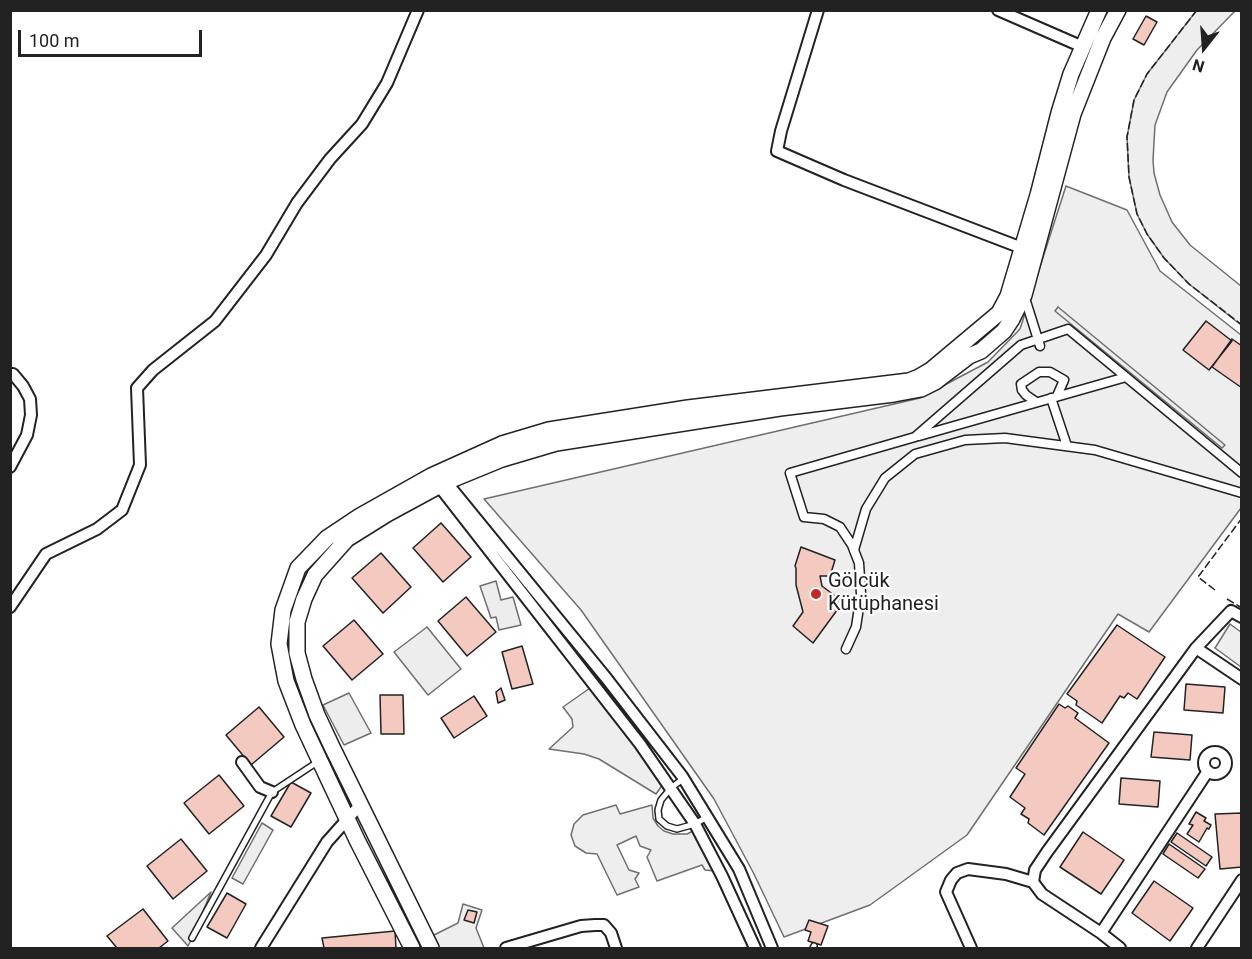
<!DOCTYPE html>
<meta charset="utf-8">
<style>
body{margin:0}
#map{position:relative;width:1252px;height:959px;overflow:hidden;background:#fff;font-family:Roboto,sans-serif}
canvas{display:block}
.frame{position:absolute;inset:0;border:12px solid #222;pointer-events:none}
.north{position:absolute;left:1174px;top:18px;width:60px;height:60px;-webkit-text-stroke:4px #fff;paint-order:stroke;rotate:197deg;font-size:16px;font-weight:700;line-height:24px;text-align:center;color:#222}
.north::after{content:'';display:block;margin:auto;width:21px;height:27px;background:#222;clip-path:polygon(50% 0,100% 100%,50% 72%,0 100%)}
.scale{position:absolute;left:18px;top:30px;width:184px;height:27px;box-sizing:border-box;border:3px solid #222;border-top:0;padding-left:8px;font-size:18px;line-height:21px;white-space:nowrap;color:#222;-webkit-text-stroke:4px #fff;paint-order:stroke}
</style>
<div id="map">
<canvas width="1252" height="959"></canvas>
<div class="frame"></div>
<div class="north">N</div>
<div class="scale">100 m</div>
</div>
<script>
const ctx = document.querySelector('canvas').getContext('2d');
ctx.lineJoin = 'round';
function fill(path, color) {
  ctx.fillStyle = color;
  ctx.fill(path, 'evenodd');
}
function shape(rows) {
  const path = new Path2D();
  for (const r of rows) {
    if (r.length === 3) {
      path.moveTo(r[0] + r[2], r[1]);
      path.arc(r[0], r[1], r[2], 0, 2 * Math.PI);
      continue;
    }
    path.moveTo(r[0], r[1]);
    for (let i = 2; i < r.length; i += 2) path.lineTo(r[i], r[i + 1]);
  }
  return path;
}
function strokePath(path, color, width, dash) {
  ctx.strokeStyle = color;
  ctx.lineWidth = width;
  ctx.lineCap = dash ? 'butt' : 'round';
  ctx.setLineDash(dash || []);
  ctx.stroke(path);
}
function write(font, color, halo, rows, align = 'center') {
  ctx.font = font + ' Roboto,sans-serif';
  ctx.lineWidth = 4.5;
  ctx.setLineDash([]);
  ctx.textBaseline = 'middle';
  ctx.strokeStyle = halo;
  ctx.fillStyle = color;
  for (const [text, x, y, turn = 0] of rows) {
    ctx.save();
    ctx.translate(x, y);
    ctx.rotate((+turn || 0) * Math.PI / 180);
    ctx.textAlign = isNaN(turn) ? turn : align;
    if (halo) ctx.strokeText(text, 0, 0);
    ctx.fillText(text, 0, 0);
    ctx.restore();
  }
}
const green = shape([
 [1197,10,1235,11,1197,50,1167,92,1155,125,1153,160,1154,173,1160,195,1172,222,1190,245,1241,286,1241,325,1189,284,1164,258,1147,234,1137,214,1129,177,1127,137,1134,100,1147,74,1197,10],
 [1066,186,1127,210,1160,271,1241,335,1241,508,1149,632,1118,614,967,835,870,905,784,937,754,874,714,799,581,610,484,499,920,398,988,362,1020,329,1066,186],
 [1230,624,1241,632,1241,667,1215,648,1230,624],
 [590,688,634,742,663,784,656,794,599,759,584,754,549,749,573,727,572,719,563,707,590,688],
 [616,805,620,814,652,805,653,818,658,826,664,831,673,834,687,834,693,831,715,871,705,870,702,865,657,881,647,857,651,850,640,846,636,836,617,845,629,870,639,873,635,879,639,887,617,895,597,854,586,853,575,846,571,835,574,824,583,815,616,805],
 [463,904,482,910,476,928,484,948,438,948,432,936,458,923,463,904]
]);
fill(green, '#eee');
strokePath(green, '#6f6f6f', 1.5);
const parking = shape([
 [1058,307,1225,445,1222,448,1055,311,1058,307],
 [496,581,501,600,513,597,521,625,499,630,496,617,491,618,480,586,496,581],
 [427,627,461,669,428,695,394,652,427,627],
 [349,693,371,733,344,745,323,705,349,693],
 [262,823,273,830,243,884,232,878,262,823],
 [211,892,192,938,188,946,172,928,211,892]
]);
fill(parking, '#ededed');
strokePath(parking, '#6f6f6f', 1.5);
const building = shape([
 [1146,16,1157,22,1144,45,1133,39,1146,16],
 [1206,321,1232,341,1209,370,1183,350,1206,321],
 [1232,339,1242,346,1242,388,1212,367,1232,339],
 [441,523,471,557,443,582,413,548,441,523],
 [801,547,835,560,830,576,820,576,822,586,843,602,813,643,793,626,803,612,796,585,796,568,795,566,801,547],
 [381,553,411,587,383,613,352,578,381,553],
 [466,597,496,632,467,656,438,621,466,597],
 [354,620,383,654,352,680,323,646,354,620],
 [1117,625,1165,657,1137,699,1128,693,1124,698,1120,696,1102,723,1076,705,1077,701,1067,694,1117,625],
 [522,646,533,684,512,689,502,652,522,646],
 [1186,684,1225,687,1223,713,1184,710,1186,684],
 [501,688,505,700,498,703,496,692,501,688],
 [380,695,403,695,404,734,381,734,380,695],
 [474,696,487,716,454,738,441,718,474,696],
 [1059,704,1065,708,1068,706,1078,713,1075,718,1109,743,1044,835,1028,823,1029,819,1021,814,1025,808,1010,797,1025,774,1016,768,1059,704],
 [259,707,284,737,251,765,226,735,259,707],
 [1154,732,1192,735,1190,760,1151,757,1154,732],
 [219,775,244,806,209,834,184,803,219,775],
 [1121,778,1160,781,1158,807,1119,804,1121,778],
 [291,782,311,793,291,827,271,816,291,782],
 [1196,812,1206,818,1204,821,1211,825,1209,829,1207,828,1199,842,1187,834,1193,825,1189,824,1196,812],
 [1242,813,1242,867,1220,869,1215,814,1242,813],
 [1083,832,1124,860,1101,894,1060,867,1083,832],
 [1177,833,1212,857,1206,866,1171,842,1177,833],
 [181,839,207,871,173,899,147,866,181,839],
 [1169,844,1205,869,1198,878,1163,854,1169,844],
 [1154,881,1193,908,1170,941,1132,913,1154,881],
 [227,893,246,904,227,938,207,927,227,893],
 [143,909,168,941,159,948,117,948,107,936,143,909],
 [468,910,477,912,474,923,464,920,468,910],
 [809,920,828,926,821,945,808,941,811,932,805,930,809,920],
 [395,931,396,948,324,948,322,938,395,931]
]);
fill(building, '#f3c9c0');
strokePath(building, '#222', 1.5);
const service = shape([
 [684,778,671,788,661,800,658,810,659,819,667,826,677,829,695,824,707,817],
 [192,938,272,792,319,761],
 [813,948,814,946]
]);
const pedestrian = shape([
 [1024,295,1040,346],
 [1051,398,1067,446],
 [1036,402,1026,395,1022,390,1021,384,1039,372,1050,372,1064,380,1057,396],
 [919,436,1126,377],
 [854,550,866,509,885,478,915,454,965,440,1005,438,1095,450,1242,493],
 [846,649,856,627,861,594,859,563,852,545,840,527,824,519,804,517,790,473,915,437,1021,345,1068,329,1242,473]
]);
const minor = shape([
 [818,10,781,131,777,151,844,180,1022,248],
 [998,10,1083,47],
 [10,374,13,374,23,386,30,399,31,415,27,435,10,467],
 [442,477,607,679,682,776,739,869,772,948],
 [435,481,640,744,695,824,722,876,755,948],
 [10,607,46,554,97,529,122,510,140,465,137,388,153,370,215,321,266,255,297,203,330,159,362,124,387,83,418,10],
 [1196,648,1242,679],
 [1215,763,11],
 [242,762,260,787,272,792],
 [1208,771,1101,933,1042,894,1033,882,1035,870,1047,852,1196,648,1231,611,1242,617],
 [1101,933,1120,948],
 [261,948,327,842,360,805],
 [506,948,581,926,595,925,604,925,611,933,616,948],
 [971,948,946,892,951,880,957,873,968,869,1006,874,1033,882],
 [1197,948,1242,880]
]);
const secondary = shape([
 [412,948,357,840,303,725,286,681,279,644,283,610,298,568,327,538,360,516,431,476,502,444,549,430,688,408,909,381,919,377,931,370,999,313,1008,296,1038,195,1059,113,1071,74,1099,10],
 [431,948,333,749,317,715,304,679,297,653,297,622,304,599,315,575,347,539,387,514,446,482,502,459,556,443,780,408,894,394,921,389,935,382,969,356,981,351,1004,331,1012,319,1024,295,1073,114,1103,38,1118,10]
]);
strokePath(service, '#222', 8);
strokePath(pedestrian, '#222', 11);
strokePath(minor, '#222', 14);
strokePath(secondary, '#222', 18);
strokePath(service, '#fff', 5);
strokePath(pedestrian, '#fff', 8);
strokePath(minor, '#fff', 10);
strokePath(secondary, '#fff', 15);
strokePath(shape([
 [1197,10,1147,74,1134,100,1127,137,1129,177,1137,214,1147,234,1164,258,1189,284,1242,325],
 [1215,590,1198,577,1242,518],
 [1227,599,1242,608]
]), '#222', 1.5, [8, 3]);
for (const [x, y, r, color] of [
 [816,594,6,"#c62828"]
]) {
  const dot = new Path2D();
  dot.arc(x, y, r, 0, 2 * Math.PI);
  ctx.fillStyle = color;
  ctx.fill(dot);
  strokePath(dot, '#fff', 2);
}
write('20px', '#222', '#fff', [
 ["Gölcük",828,582],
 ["Kütüphanesi",828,605]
], 'left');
</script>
